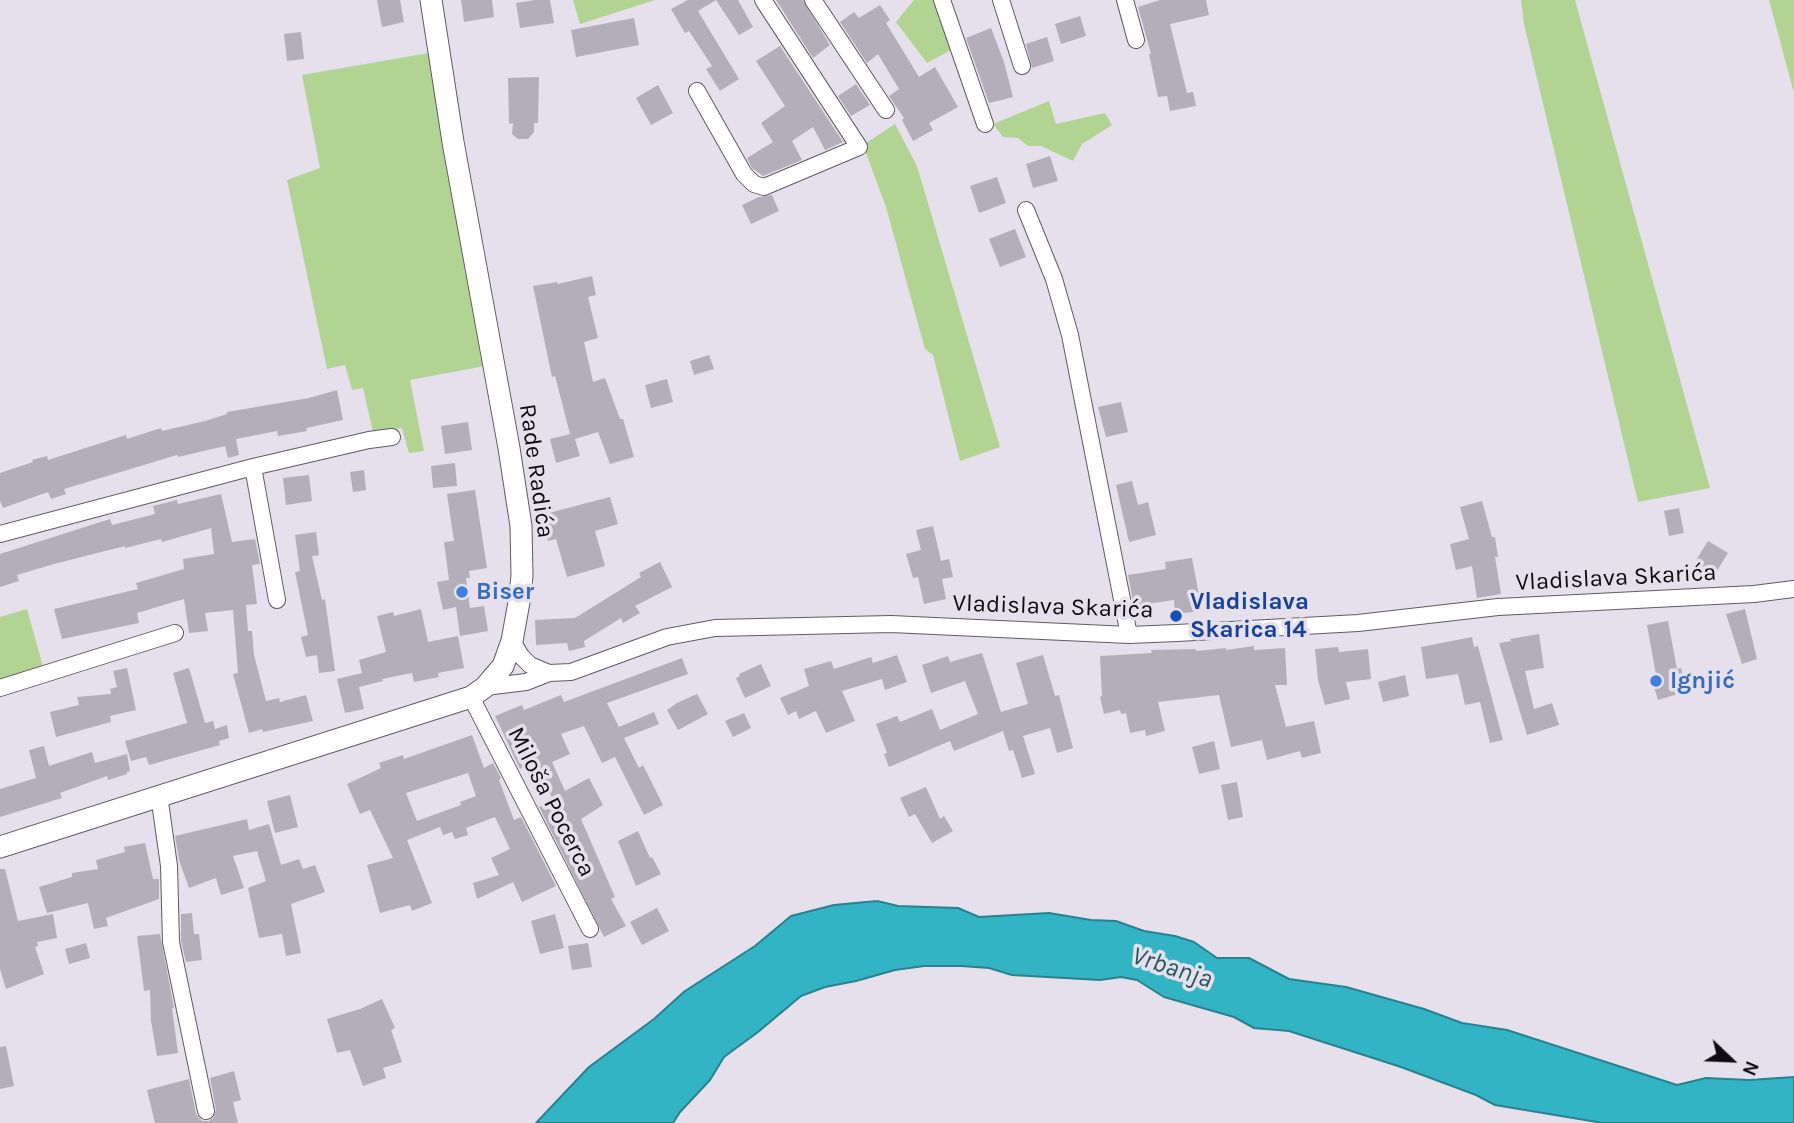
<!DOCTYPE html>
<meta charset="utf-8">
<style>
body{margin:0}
#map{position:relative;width:1794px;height:1123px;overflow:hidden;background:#e5e0ec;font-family:Karla,sans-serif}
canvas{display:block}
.north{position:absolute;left:1696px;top:1025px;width:70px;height:70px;-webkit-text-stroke:5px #e5e0ec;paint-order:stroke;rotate:113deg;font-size:19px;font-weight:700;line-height:28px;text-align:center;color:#0f0d11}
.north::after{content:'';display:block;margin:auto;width:24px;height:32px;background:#0f0d11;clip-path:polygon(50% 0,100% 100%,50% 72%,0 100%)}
</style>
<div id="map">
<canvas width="1794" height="1123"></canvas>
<div class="north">N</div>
</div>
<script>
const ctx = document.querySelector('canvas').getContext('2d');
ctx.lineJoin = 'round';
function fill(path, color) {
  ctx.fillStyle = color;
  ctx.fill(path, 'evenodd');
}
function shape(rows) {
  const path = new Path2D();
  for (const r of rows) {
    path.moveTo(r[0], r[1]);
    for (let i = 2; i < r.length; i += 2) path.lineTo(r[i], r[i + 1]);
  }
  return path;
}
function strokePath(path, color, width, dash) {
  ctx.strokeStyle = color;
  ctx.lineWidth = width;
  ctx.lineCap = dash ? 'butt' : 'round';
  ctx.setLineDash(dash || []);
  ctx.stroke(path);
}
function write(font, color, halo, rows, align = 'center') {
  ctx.font = font + ' Karla,sans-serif';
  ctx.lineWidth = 7;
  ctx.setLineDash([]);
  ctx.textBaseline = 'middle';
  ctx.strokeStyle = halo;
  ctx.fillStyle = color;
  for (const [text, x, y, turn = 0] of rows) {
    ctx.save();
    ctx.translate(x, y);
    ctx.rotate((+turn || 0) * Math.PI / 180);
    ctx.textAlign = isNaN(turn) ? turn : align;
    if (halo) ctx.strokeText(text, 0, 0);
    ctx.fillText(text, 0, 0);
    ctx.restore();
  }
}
fill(shape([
 [573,0,655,0,580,24],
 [914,0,937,0,955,48,927,63,896,22],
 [1521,0,1575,0,1710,488,1638,502,1524,24],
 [1769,0,1794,0,1794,93],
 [429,53,485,366,410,380,424,451,409,453,402,428,373,432,363,388,352,390,345,365,327,369,287,180,320,168,302,75],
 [1049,101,1056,124,1105,113,1112,125,1082,144,1073,161,1041,146,1028,146,1018,138,1003,137,993,124],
 [895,124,917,166,1000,447,960,461,933,355,925,349,886,207,863,145],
 [27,609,43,667,0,681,0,617]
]), '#b1d493');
const water = shape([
 [877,901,898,906,958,908,979,917,1049,913,1091,920,1116,921,1144,931,1175,936,1194,942,1217,958,1249,958,1289,979,1346,987,1424,1009,1462,1023,1507,1030,1677,1085,1706,1078,1749,1080,1794,1077,1794,1123,1603,1123,1495,1105,1476,1095,1401,1067,1289,1031,1254,1028,1234,1017,1164,997,1137,980,1121,977,1100,980,1012,975,989,968,961,966,924,966,895,970,856,981,825,987,801,996,758,1032,724,1057,710,1080,680,1112,673,1123,536,1123,589,1067,654,1019,685,991,755,946,791,916,834,905,877,901]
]);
fill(water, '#33b4c5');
strokePath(water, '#28828f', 2);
fill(shape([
 [377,0,400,0,404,22,382,27],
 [461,0,492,0,494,17,464,22],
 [535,0,550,0,554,23,520,28,516,3],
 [688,0,716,0,698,11,739,79,720,91,706,69,712,66,689,31,685,33,671,9],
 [716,0,738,0,753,27,739,35],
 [776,0,803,0,830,45,813,58],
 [1160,0,1206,0,1209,15,1170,24,1187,93,1193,92,1196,106,1170,111,1167,96,1158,97,1149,54,1151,54,1138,7],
 [880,5,890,20,886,23,919,77,935,67,958,107,929,123,933,130,913,141,902,120,904,118,889,96,899,89,878,54,867,63,840,22,854,12,859,18],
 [1080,16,1086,36,1061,44,1055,24],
 [634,18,639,45,576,57,571,30],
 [991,28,1004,62,1013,97,989,103,966,38],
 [301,32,304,59,287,61,284,34],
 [1047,37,1054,61,1032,68,1026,44],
 [780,46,843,142,825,150,813,127,792,141,802,160,763,176,752,168,747,158,773,142,761,123,785,106,756,61],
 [539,77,538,123,534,123,534,132,528,139,518,139,512,134,513,123,509,124,508,78],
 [856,84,870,105,851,116,838,96],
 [658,85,673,113,651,125,636,98],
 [1050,156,1058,181,1033,188,1026,164],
 [997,177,1006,203,979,213,970,186],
 [772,195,779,211,751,224,742,205,759,197],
 [1015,229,1026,257,1000,267,989,239],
 [592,276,596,295,588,297,598,338,584,342,593,382,605,378,620,419,623,419,634,457,610,464,598,432,575,439,580,456,556,463,550,439,570,434,555,376,552,377,533,286,557,282,558,284],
 [709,355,714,369,694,375,690,361],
 [667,379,673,402,651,408,645,385],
 [337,390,343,420,306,428,307,431,278,436,277,431,236,439,239,455,228,458,225,446,178,457,177,455,64,489,66,494,51,499,48,492,3,508,0,501,0,473,33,462,32,460,47,456,48,460,126,435,127,439,161,428,162,431,205,421,227,414,227,412,309,398],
 [1121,402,1128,432,1106,437,1098,407],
 [468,422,472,450,445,454,441,426],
 [455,463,457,486,433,488,431,466],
 [364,470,366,490,353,492,350,472],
 [309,475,312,501,286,505,283,478],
 [1132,481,1138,505,1148,502,1156,535,1129,542,1116,485],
 [475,490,487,568,469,571,470,578,466,578,470,608,484,606,488,631,460,636,456,607,443,610,437,582,449,580,444,542,454,541,447,494],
 [221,494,232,542,255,539,260,564,252,565,257,604,246,605,248,631,252,631,254,655,266,701,279,698,280,702,306,695,313,721,263,732,262,729,249,733,233,674,238,673,233,610,205,613,208,631,189,633,184,599,137,613,139,623,62,639,54,609,138,589,136,583,184,569,183,559,214,554,211,528,162,542,161,539,125,548,125,546,54,564,17,575,19,581,0,587,0,554,110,519,112,525,155,514,153,506,177,500,178,504],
 [610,497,618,524,595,531,605,566,567,577,556,539,548,541,541,515],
 [1482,501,1492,537,1495,537,1498,557,1495,557,1501,594,1477,598,1472,566,1456,570,1450,544,1469,539,1460,507],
 [1679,508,1684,533,1669,536,1664,511],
 [933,526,941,561,949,559,953,577,942,579,946,599,924,604,918,577,913,578,906,554,921,550,916,530],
 [316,532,319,555,312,556,322,600,325,599,335,671,319,673,317,655,306,657,301,637,308,635,295,572,300,571,295,535],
 [1708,541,1728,553,1715,574,1695,562],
 [1192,558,1202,611,1175,614,1174,600,1134,606,1128,575,1166,569,1165,562],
 [660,562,672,587,635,606,640,613,623,623,621,618,584,641,585,647,569,651,567,643,536,645,535,620,575,618,641,577,639,573],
 [421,609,428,642,458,636,464,668,438,673,439,677,414,682,412,673,382,679,383,681,359,687,364,709,345,713,337,679,362,673,359,660,386,652,377,616,393,612,394,616],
 [1745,609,1757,659,1742,664,1726,614],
 [1668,621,1677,669,1681,668,1688,691,1658,700,1651,677,1656,675,1647,625],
 [1539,634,1544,668,1525,671,1534,709,1552,703,1559,725,1527,735,1499,643,1511,641,1510,639],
 [1472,637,1474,647,1478,646,1503,740,1490,743,1480,702,1465,705,1458,674,1426,679,1421,647],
 [1254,646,1254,650,1285,648,1287,685,1275,685,1286,727,1314,721,1321,753,1302,758,1300,751,1267,760,1262,740,1231,747,1219,695,1158,702,1165,731,1146,736,1145,730,1130,733,1126,713,1121,714,1120,710,1104,714,1100,697,1102,696,1100,656,1152,653,1151,650,1196,649,1196,651,1226,648,1226,650],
 [1338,647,1339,652,1368,649,1371,679,1346,682,1350,699,1325,705,1318,680,1315,649],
 [982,653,1001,712,1028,704,1016,663,1043,655,1055,696,1059,695,1073,748,1057,753,1050,728,1023,736,1035,774,1022,778,1013,750,1009,751,1003,731,954,751,950,741,889,767,884,754,887,753,876,724,897,716,900,722,932,709,940,730,978,714,965,681,931,693,922,665,948,656,950,662],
 [897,655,907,682,885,690,882,679,842,691,855,721,826,733,816,711,799,719,796,711,788,715,780,698,809,686,804,669,831,661,834,669,871,657,873,663],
 [682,658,688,674,607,703,619,727,654,712,659,724,624,738,639,768,643,765,663,805,644,815,615,757,602,763,584,726,561,734,570,754,552,762,565,791,589,778,603,805,581,819,615,897,611,899,626,926,604,937,539,807,553,800,535,761,520,769,495,716,522,705,524,710,561,695,564,702],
 [761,664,771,686,745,698,736,678,740,676,739,674],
 [127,668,136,710,110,716,111,722,56,737,50,712,79,705,77,697,111,694,110,689,117,687,113,671],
 [189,668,205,723,213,721,215,729,227,725,229,738,219,741,220,745,149,765,146,757,131,761,125,741,187,723,173,673],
 [1405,675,1409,696,1383,702,1378,682],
 [697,694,708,714,678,730,667,710,677,703],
 [744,713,751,728,733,737,725,721],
 [472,735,484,768,493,763,501,778,499,780,514,820,521,817,556,886,522,902,513,882,477,899,473,883,499,875,491,858,510,849,495,817,466,828,468,835,455,839,452,832,443,835,440,827,407,840,432,903,412,911,410,905,380,913,367,865,393,858,370,810,360,814,347,784,381,768,379,763,403,755,404,759],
 [468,773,476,796,460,802,461,805,417,821,406,793],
 [1214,741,1220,769,1199,774,1192,747],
 [44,746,49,766,92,752,95,763,127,754,130,771,127,772,127,774,108,780,107,776,60,793,62,798,0,817,0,789,36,778,29,750],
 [1237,782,1243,817,1228,820,1221,785],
 [926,787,940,819,944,816,953,831,932,843,915,814,909,817,900,798],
 [290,795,298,827,275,833,267,801],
 [247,819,249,830,269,824,281,865,299,859,303,869,315,865,325,892,291,904,301,953,286,956,282,934,259,938,248,888,266,881,257,851,233,856,244,888,221,895,216,878,189,888,179,860,175,836],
 [638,831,650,858,652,857,661,874,636,886,618,841],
 [145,843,153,879,159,879,159,899,106,918,108,926,94,929,88,903,47,913,39,887,72,877,72,873,98,869,96,860,125,852,124,847],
 [0,869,5,869,18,921,53,914,57,938,37,942,38,946,35,947,44,974,6,989,0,969],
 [657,908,669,931,642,945,630,922],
 [192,913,194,934,199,934,202,960,186,962,181,941,181,914],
 [555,914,564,948,540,954,531,921],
 [160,934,174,1008,172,1008,178,1053,157,1056,151,1021,150,990,144,991,137,936],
 [86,943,90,958,69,964,65,949],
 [588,943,592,967,572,970,568,946],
 [382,999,395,1028,391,1030,402,1062,383,1068,386,1078,363,1086,350,1050,337,1053,327,1019,360,1009],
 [6,1046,14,1086,0,1089,0,1047],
 [234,1071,241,1100,233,1102,238,1123,155,1123,147,1090,189,1079,196,1114,202,1121,209,1121,213,1118,216,1110,210,1078]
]), '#b3aeba');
const minor = shape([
 [813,0,886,110],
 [942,0,985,124],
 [1001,0,1022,66],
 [1125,0,1136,40],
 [697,91,744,174,754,184,764,187,859,147,763,0],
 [1026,210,1054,279,1070,335,1129,635],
 [253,467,277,600],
 [0,534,253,467,369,440,392,437],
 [512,641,521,656,530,665,549,673],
 [485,687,526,682,549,673,571,672,667,637,715,628,891,624,1129,635,1177,633,1358,623,1498,607,1754,594,1794,589],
 [0,688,175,633],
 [471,697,590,929],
 [159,795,169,866,171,942,206,1111]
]);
const major = shape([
 [0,847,471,697,485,687,503,666,512,641,519,602,522,576,521,526,509,448,453,142,431,0]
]);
strokePath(minor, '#5f5b65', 18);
strokePath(major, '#5f5b65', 23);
strokePath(minor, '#fff', 16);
strokePath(major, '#fff', 21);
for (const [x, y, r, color] of [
 [462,592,7,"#3f7fe0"],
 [1176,616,7,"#1a4fb4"],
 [1656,681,7,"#3f7fe0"]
]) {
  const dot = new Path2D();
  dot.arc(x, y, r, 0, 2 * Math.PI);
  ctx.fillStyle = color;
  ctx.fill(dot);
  strokePath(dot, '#e5e0ec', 2.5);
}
write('24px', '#0f0d11', '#e5e0ec', [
 ["Rade Radića",536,471,82],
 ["Vladislava Skarića",1616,578,-3],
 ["Vladislava Skarića",1053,607,2],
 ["Miloša Pocerca",551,802,63]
]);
write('bold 24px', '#366cbe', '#e5e0ec', [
 ["Biser",476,592],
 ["Ignjić",1670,681]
], 'left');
write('bold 24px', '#164399', '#e5e0ec', [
 ["Vladislava",1190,602],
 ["Skarica 14",1190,630]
], 'left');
write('italic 26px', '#24575f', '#e5e0ec', [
 ["Vrbanja",1172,968,18]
]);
</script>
